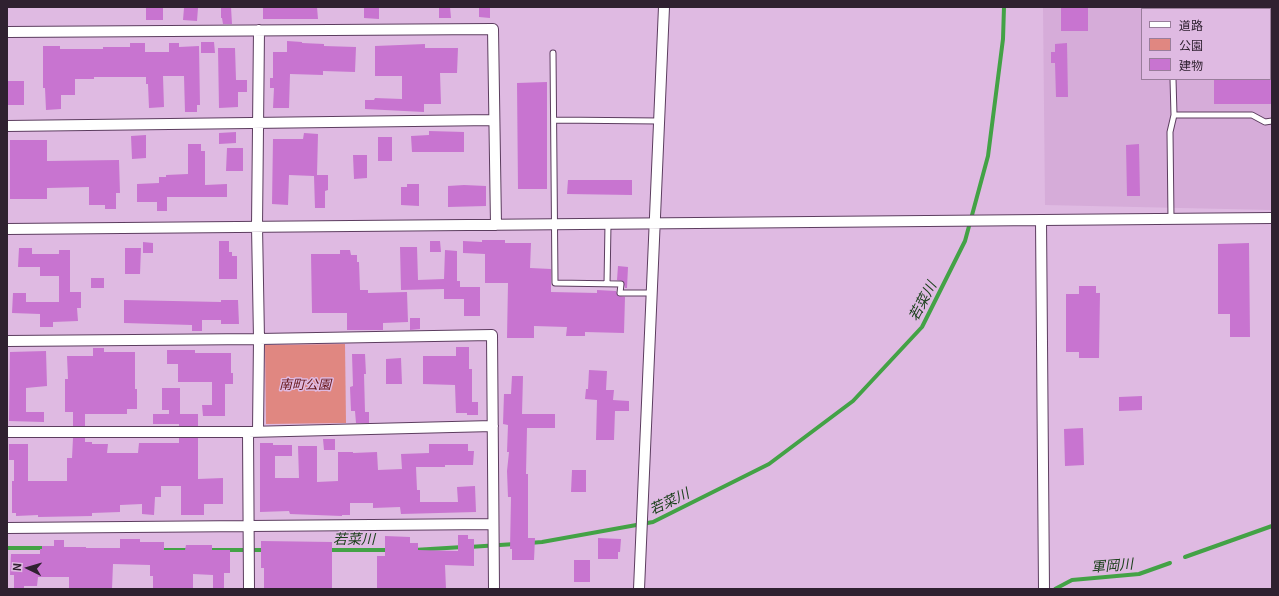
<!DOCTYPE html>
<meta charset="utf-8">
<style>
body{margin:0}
#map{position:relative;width:1279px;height:596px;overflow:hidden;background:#dfbae2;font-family:Georgia,"Noto Sans JP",serif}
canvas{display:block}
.frame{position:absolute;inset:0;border:8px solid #2f2130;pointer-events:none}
.legend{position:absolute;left:1141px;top:8px;width:130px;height:72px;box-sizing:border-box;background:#dfbae2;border:1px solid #997d9b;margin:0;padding:5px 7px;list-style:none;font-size:12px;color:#2f2130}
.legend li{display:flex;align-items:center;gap:8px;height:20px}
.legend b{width:20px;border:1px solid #997d9b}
.north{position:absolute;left:8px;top:548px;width:40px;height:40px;-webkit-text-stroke:3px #dfbae2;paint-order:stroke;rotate:275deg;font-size:11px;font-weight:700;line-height:16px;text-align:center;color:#2f2130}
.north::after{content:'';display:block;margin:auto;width:14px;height:18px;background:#2f2130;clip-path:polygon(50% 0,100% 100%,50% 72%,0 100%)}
</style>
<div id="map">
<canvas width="1279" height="596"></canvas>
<div class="frame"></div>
<ul class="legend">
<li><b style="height:5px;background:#fff"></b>道路</li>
<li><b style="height:11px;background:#e08781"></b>公園</li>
<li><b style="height:11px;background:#c874d0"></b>建物</li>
</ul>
<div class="north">N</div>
</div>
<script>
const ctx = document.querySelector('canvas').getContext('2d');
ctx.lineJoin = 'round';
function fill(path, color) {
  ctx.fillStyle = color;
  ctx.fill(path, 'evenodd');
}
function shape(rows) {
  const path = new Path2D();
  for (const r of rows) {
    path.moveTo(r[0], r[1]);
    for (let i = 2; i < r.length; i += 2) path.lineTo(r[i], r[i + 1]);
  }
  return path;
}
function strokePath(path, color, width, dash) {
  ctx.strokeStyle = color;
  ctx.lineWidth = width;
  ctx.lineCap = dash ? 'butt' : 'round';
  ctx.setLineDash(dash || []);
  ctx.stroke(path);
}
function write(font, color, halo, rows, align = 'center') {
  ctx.font = font + ' Georgia,"Noto Sans JP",serif';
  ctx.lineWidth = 3;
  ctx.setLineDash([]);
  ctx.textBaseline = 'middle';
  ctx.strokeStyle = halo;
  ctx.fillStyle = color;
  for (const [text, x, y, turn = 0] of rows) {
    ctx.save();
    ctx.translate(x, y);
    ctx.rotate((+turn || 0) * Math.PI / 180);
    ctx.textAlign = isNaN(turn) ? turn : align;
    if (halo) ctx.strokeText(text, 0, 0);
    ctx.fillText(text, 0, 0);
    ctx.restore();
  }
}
fill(shape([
 [1043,7,1272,7,1272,210,1045,205],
 [1142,9,1270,9,1270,79,1142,79]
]), '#d6acd9');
fill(shape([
 [345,344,346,423,266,424,265,345]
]), '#e08781');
strokePath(shape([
 [529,543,542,542,653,522,769,464,853,401,922,327,965,241,988,156,1003,39,1004,7],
 [469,547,515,544],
 [7,548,47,548],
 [160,550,189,550],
 [208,550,265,550],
 [328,550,389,550],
 [414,550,463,547],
 [1185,557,1272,526],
 [1055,589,1072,580,1139,574,1170,563]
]), '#43a246', 4);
fill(shape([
 [146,7,163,7,163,20,146,20],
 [221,7,231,7,232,24,223,24,222,18,221,18],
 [267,7,317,7,318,19,263,19,263,8],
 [439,7,450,7,451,18,439,18],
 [479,7,490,7,490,18,479,17],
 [1061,7,1088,7,1088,31,1061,31],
 [184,8,198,8,197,21,183,20],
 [364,8,379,8,379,19,364,18],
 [287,41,302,42,302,43,324,44,324,46,356,47,355,72,323,71,323,75,290,74,289,108,273,108,274,88,270,88,270,78,273,78,273,52,287,52],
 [201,42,214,42,215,53,201,53],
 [130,43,145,43,145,52,169,52,169,43,179,43,179,47,199,46,200,105,197,105,197,112,185,112,184,76,163,76,164,107,149,108,148,84,146,84,146,77,94,77,94,79,75,79,75,95,61,95,61,109,46,110,45,88,43,88,43,46,60,46,60,49,103,49,103,47,130,47],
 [1067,43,1068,97,1056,97,1055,63,1051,63,1051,52,1055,52,1055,44],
 [425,44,425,48,458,48,457,73,440,73,441,104,424,104,424,112,365,109,365,100,374,100,375,98,402,99,402,76,375,76,375,46],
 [218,48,235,48,236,80,247,80,247,92,238,92,238,107,219,108],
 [1214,79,1272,79,1272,104,1214,104],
 [8,81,24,81,24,105,8,105],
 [547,82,547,189,518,189,517,83],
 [429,131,464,132,464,152,412,152,411,136,429,135],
 [236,132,236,143,219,144,219,133],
 [304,133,318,134,317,175,328,175,328,190,325,191,325,208,315,208,314,176,289,175,288,205,272,204,273,139,303,139],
 [146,135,146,158,132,159,131,136],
 [378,137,392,137,392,161,378,161],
 [10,140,47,140,47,161,119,160,120,193,116,193,116,209,105,209,105,205,89,205,89,187,47,188,47,199,10,199],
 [188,144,201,144,201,151,205,151,205,185,227,184,227,197,167,197,167,211,157,211,157,202,137,202,137,184,159,183,159,177,166,177,166,175,188,174],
 [1139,144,1140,196,1127,196,1126,145],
 [227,148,243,148,243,171,226,171],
 [353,155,367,155,367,178,354,179],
 [568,180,632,180,632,195,567,194],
 [407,184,419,184,419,206,401,205,401,187,407,187],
 [464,185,486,186,486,206,448,207,448,186],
 [482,240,505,240,505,243,531,243,530,268,551,269,551,292,597,293,597,290,616,291,618,296,625,297,624,333,585,332,585,336,566,336,567,327,534,326,534,338,507,338,508,283,485,283,485,254,463,253,463,241,482,242],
 [219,241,229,241,229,252,232,252,232,256,237,256,237,279,219,279],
 [430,241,440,241,441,252,430,252],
 [143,242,153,243,153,253,143,253],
 [1249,243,1250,337,1230,337,1230,314,1218,314,1218,244],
 [400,247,417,247,418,280,444,279,445,250,457,251,457,281,460,281,460,287,480,287,480,316,464,316,464,299,444,299,444,289,401,290],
 [19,248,32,248,32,254,59,254,59,250,70,250,70,292,81,292,81,308,77,308,78,321,53,322,53,327,40,327,40,314,12,313,13,293,26,293,26,302,59,302,59,276,40,276,40,267,18,267],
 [125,248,141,248,140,274,125,274],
 [340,250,350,250,351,255,357,255,357,262,359,262,360,290,368,290,368,293,407,292,408,322,383,323,383,330,347,330,347,313,312,313,311,254,340,254],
 [618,266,628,267,627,288,625,288,623,281,617,280],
 [91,278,104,278,104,288,91,288],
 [1079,286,1096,286,1096,293,1100,293,1099,358,1079,358,1079,352,1066,352,1066,294,1079,294],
 [124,300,221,302,221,300,238,300,239,324,221,324,221,320,202,320,202,331,192,331,192,325,124,323],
 [410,318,420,318,420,329,410,330],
 [456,347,469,347,469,369,472,369,472,402,478,402,478,415,467,415,467,413,456,413,455,385,423,384,423,356,456,356],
 [93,348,104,348,104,352,135,352,135,389,137,389,137,409,127,409,127,414,85,414,85,426,73,426,73,412,65,412,65,379,68,379,67,356,93,356],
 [167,350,195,350,195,353,231,353,231,373,233,373,233,384,225,384,225,416,203,416,202,405,212,405,212,382,178,382,178,364,167,364],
 [46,351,47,386,26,388,26,412,44,412,44,422,9,421,10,352],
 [352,354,365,354,366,374,364,374,365,412,369,412,369,423,356,423,355,411,351,411,350,387,353,386],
 [401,358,402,384,386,384,386,359],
 [589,370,607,371,606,390,614,390,613,400,629,401,629,411,615,411,614,440,596,440,597,400,585,399,586,389,588,389],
 [512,376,523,376,522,414,555,414,555,428,527,428,526,474,528,474,528,538,535,538,534,560,512,560,512,549,510,549,511,497,508,497,507,471,509,452,507,452,508,425,503,424,504,394,511,394],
 [162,388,180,388,180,414,198,414,198,426,179,426,179,424,153,424,153,414,169,414,169,410,162,410],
 [1142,396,1142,410,1119,411,1119,397],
 [1083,428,1084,465,1065,466,1064,429],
 [73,438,85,438,85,442,92,442,92,444,108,444,107,453,138,453,139,443,179,443,179,438,198,438,198,479,223,478,223,504,204,504,204,515,181,515,181,486,161,486,161,497,155,497,154,515,142,514,142,504,120,505,120,512,92,513,92,516,38,517,38,515,16,516,16,513,12,513,12,481,14,481,14,460,9,460,9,444,28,444,28,481,67,481,67,458,72,458],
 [323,439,335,439,335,450,324,450],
 [260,443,273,443,273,445,292,445,292,456,275,456,275,478,299,478,298,446,317,446,317,482,338,481,338,452,353,452,353,453,377,452,378,470,402,469,401,454,429,453,429,444,468,444,468,451,474,451,473,465,445,465,445,467,416,467,417,490,420,490,420,502,458,502,457,487,475,486,476,512,401,514,400,507,373,508,373,503,350,503,350,515,342,515,342,516,290,514,289,511,260,512],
 [572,470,586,470,586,492,571,492],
 [458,535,468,535,468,539,474,539,474,566,445,565,446,589,377,589,377,556,385,556,385,536,410,537,410,543,418,543,418,550,458,551],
 [598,538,621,539,620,552,618,552,618,559,598,559],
 [120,539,140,539,140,542,164,542,164,550,185,550,186,545,212,545,212,550,230,550,230,573,224,573,224,589,213,589,213,575,193,574,193,589,153,589,153,576,150,576,150,565,113,564,112,589,69,589,69,577,38,577,37,586,24,586,24,589,14,589,14,575,10,575,11,554,40,554,40,549,42,549,42,546,54,546,54,540,64,540,64,547,86,547,86,548,120,548],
 [261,541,332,542,332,589,264,589,264,568,261,568],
 [574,560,590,560,590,582,574,582]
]), '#c874d0');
const service = shape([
 [1172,7,1172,9],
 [553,53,555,283,621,284,620,293,652,293],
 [1174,115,1252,115,1265,122,1272,121],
 [554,120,659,121],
 [1171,219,1170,132,1174,115,1173,79],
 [607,284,608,224]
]);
const minor = shape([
 [7,32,493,29,496,225],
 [7,126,494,120],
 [1041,220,1044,589],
 [7,229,1272,218],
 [7,341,259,339,492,335,494,589],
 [258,431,259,339,257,226,259,30],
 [7,432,248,432,493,426],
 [248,432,249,589],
 [7,528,493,524],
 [639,589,664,7]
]);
strokePath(service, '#5c3d5f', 7);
strokePath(minor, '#5c3d5f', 12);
strokePath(service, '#fff', 5);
strokePath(minor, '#fff', 10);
write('italic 13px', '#631317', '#dfbae2', [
 ["南町公園",305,384]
]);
write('italic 14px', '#1c411c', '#dfbae2', [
 ["若菜川",922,301,-62],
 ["若菜川",669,501,-25],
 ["若菜川",354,539],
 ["軍岡川",1112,565,-5]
]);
</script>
